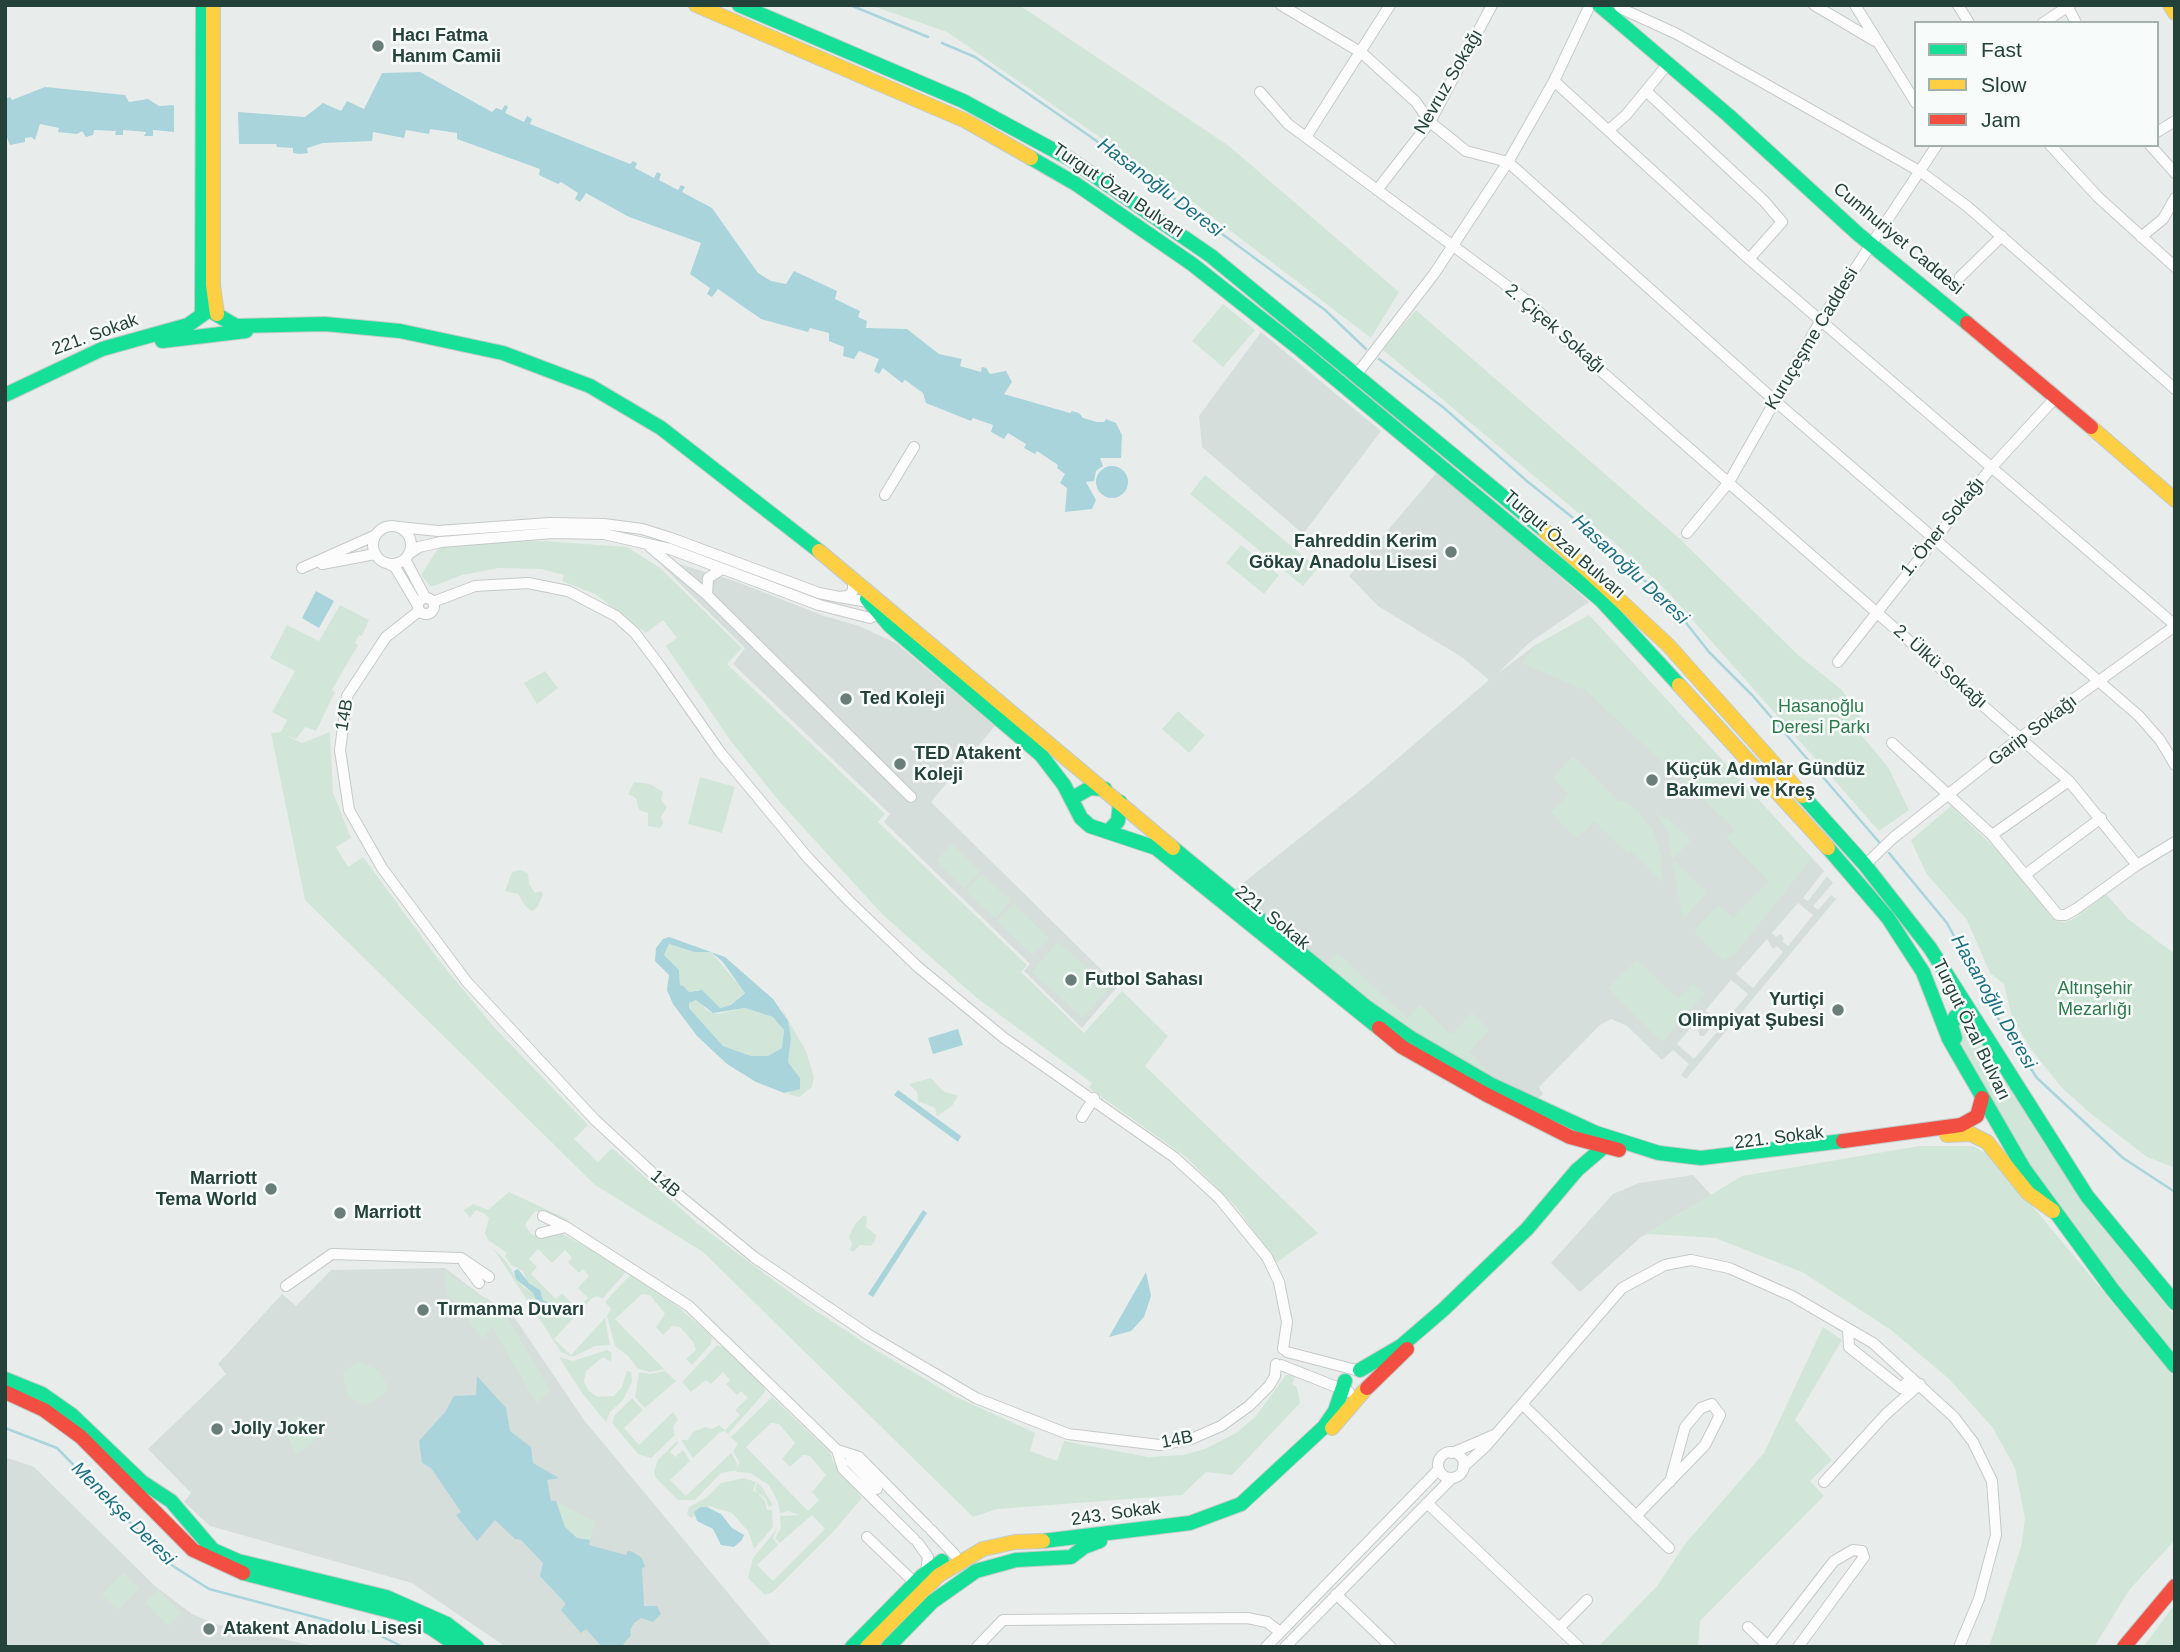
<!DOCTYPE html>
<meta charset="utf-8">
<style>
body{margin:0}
#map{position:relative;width:2180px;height:1652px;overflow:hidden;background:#e8edeb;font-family:Arial,sans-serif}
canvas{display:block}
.frame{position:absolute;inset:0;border:7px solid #24423a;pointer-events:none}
.legend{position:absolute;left:1914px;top:21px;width:245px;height:126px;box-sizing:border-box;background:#f7fbf9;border:2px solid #a3b1ad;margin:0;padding:9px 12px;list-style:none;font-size:21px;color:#24423a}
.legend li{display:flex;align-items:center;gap:14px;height:35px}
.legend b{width:35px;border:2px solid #a3b1ad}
</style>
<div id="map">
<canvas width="2180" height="1652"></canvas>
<div class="frame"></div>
<ul class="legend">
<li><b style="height:9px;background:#16e098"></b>Fast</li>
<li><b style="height:9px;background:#ffcf43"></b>Slow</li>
<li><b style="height:9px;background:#f24e42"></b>Jam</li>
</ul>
</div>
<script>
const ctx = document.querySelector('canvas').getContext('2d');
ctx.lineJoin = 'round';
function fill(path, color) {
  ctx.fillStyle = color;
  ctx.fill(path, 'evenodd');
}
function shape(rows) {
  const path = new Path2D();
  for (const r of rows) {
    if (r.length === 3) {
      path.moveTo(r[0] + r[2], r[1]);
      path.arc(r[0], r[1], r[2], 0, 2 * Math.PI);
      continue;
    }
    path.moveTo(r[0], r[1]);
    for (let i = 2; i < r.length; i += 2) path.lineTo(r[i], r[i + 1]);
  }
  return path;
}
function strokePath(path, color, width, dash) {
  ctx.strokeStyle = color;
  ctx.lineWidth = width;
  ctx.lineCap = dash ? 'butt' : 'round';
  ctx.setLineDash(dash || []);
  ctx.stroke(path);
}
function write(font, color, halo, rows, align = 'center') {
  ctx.font = font + ' Arial,sans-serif';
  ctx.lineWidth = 5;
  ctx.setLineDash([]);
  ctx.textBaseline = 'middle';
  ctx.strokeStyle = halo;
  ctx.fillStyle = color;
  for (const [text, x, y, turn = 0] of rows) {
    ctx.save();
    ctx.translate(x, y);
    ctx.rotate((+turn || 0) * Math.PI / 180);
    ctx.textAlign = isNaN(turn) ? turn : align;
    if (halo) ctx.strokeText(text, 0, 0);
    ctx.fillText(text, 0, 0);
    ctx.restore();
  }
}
fill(shape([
 [1261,332,1381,431,1303,534,1202,447,1199,416],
 [1438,471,1589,602,1529,643,1497,674,1534,646,1589,615,1824,871,1803,898,1808,901,1827,876,1833,883,1813,906,1818,910,1831,895,1836,899,1686,1079,1681,1075,1689,1064,1673,1050,1662,1060,1627,1026,1611,1019,1600,1025,1539,1087,1543,1094,1537,1100,1484,1075,1378,1008,1233,891,1369,783,1489,680,1463,658,1378,606,1349,576],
 [1798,903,1813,915,1788,946,1782,941,1784,939,1781,934,1776,937,1772,933],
 [1767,939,1773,949,1777,946,1783,952,1753,988,1736,974],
 [1731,980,1748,994,1722,1025,1716,1021,1718,1017,1705,1011],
 [1700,1017,1705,1022,1698,1030,1700,1036,1704,1036,1711,1027,1717,1032,1694,1059,1677,1044],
 [652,556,732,580,824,616,859,626,896,643,995,726,931,802,1118,986,1082,1028,1024,971,1030,964,884,822,890,814,733,664,745,648],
 [1693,1175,1711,1195,1641,1237,1580,1292,1551,1263,1613,1194,1639,1183],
 [445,1268,482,1296,510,1311,584,1420,773,1647,506,1647,412,1583,210,1526,184,1502,191,1493,148,1449,226,1374,218,1364,282,1294,296,1306,331,1270],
 [5,1457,34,1467,155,1586,192,1614,216,1624,318,1647,7,1647]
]), '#d6dedb');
fill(shape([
 [870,5,1019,5,1229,146,1399,292,1371,338,1185,196,947,32],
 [1223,304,1255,330,1223,367,1192,341],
 [1416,310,1680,539,1797,654,1842,690,1862,719,1857,730,1888,767,1909,810,1879,831,1667,591,1618,546,1382,349],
 [1205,475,1318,568,1303,586,1190,494],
 [545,541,627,547,660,568,742,648,727,664,885,814,878,822,1027,965,1021,972,1084,1033,1122,991,1168,1036,1145,1066,1318,1233,1276,1263,1237,1208,1186,1157,1089,1088,1092,1083,977,998,883,915,779,801,730,740,666,646,677,638,663,620,646,633,595,594,562,581,564,575,541,569,499,568,462,575,431,587,421,575,439,547,481,542],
 [1241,545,1279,575,1264,594,1226,563],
 [340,605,369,620,362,636,359,635,355,643,358,645,332,690,335,692,316,731,305,727,296,739,285,735,302,743,330,732,333,793,351,838,336,847,348,867,363,857,438,959,493,1026,588,1125,574,1139,598,1162,612,1148,697,1223,804,1303,874,1349,952,1395,1035,1433,1030,1451,1057,1461,1064,1441,1148,1457,1183,1455,1205,1449,1236,1433,1256,1416,1286,1375,1296,1375,1292,1384,1297,1387,1300,1403,1232,1475,1206,1472,1182,1495,997,1509,973,1517,703,1252,595,1185,305,900,271,733,281,732,287,720,272,712,295,671,270,658,287,625,319,641],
 [1589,615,1812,858,1734,955,1723,960,1697,935,1695,929,1719,905,1733,918,1769,881,1726,837,1736,830,1585,690,1522,663,1534,646],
 [545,671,558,688,537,704,524,683],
 [1178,711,1205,735,1189,753,1162,729],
 [1573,756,1618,801,1627,802,1640,814,1652,829,1662,858,1662,882,1631,850,1627,853,1594,821,1577,838,1551,813,1569,794,1553,778],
 [700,777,735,787,722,833,688,824],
 [634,782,650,784,663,792,661,800,667,807,661,817,663,823,660,828,648,826,648,813,639,810,636,798,628,794],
 [1951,806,2021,873,2056,921,2066,922,2075,918,2106,894,2128,919,2175,954,2175,1168,2147,1157,2090,1113,2062,1088,2030,1048,2012,1017,2004,984,1990,973,1967,920,1926,873,1911,840],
 [1655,811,1664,819,1667,817,1691,840,1672,859,1707,893,1683,919,1672,859,1668,833],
 [952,844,980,872,964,888,936,861],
 [520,870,528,873,529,884,535,893,541,891,543,895,537,908,532,911,525,906,518,894,505,891,512,872],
 [982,874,1011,901,995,918,966,891],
 [1014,904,1049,938,1032,955,997,921],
 [1058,942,1110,988,1083,1018,1032,972],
 [669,944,694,952,711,952,745,992,731,1005,720,1008,698,990,688,992,680,987,679,970,664,955],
 [1338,953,1407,1018,1420,1005,1451,1035,1472,1013,1489,1030,1469,1052,1488,1071,1484,1075,1423,1039,1323,968],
 [1637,960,1678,999,1693,984,1705,993,1662,1042,1608,988],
 [699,999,706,1010,717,1014,745,1008,774,1017,784,1030,782,1049,768,1056,751,1056,723,1046,689,1008,689,1003],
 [782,1009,806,1051,814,1077,812,1087,799,1097,784,1093,789,1093,800,1078,788,1062,791,1038],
 [1958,1018,1971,1027,2046,1146,2122,1251,2175,1316,2175,1354,2084,1241,2034,1171,1986,1093,1953,1026],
 [931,1078,943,1091,958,1096,952,1106,937,1116,935,1108,918,1101,917,1092,909,1084],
 [1919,1146,1973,1146,1991,1156,2175,1378,2175,1540,2130,1589,2094,1647,1989,1647,2021,1547,2025,1519,2015,1468,1993,1428,1949,1379,1891,1330,1802,1272,1715,1238,1648,1234,1641,1237,1742,1176],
 [509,1192,571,1221,535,1211,525,1225,532,1235,562,1234,624,1267,626,1272,602,1299,598,1296,592,1298,554,1339,571,1355,605,1318,610,1345,595,1346,575,1356,570,1356,561,1352,493,1248,505,1260,523,1287,533,1293,547,1317,554,1314,555,1306,543,1300,540,1290,527,1281,523,1271,511,1265,505,1256,507,1253,488,1240,485,1233,489,1218,485,1214,476,1210,470,1218,464,1210,473,1204,488,1210],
 [538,1249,552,1263,565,1250,572,1258,568,1262,579,1273,583,1269,589,1276,578,1288,588,1298,577,1309,562,1293,556,1299,531,1274,537,1267,529,1259],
 [864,1215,867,1217,866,1227,876,1235,875,1241,871,1246,860,1245,853,1252,850,1250,852,1243,849,1237,855,1224],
 [444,1271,504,1312,550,1390,537,1404,492,1327,483,1339,456,1305,458,1302,448,1296],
 [632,1273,670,1300,712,1336,711,1344,692,1365,686,1359,696,1350,693,1342,680,1327,672,1326,663,1335,656,1327,665,1314,650,1295,642,1294,615,1319,664,1369,650,1372,638,1369,628,1356,615,1346,607,1316,611,1309,605,1302],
 [1823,1327,1842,1340,1795,1420,1832,1460,1810,1481,1824,1496,1700,1621,1698,1647,1598,1647,1657,1586,1685,1544,1764,1453],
 [717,1345,725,1348,765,1387,765,1392,728,1434,725,1431,719,1433,693,1458,681,1440,688,1440,693,1432,705,1427,713,1429,719,1425,725,1430,740,1415,735,1410,748,1398,741,1391,737,1395,726,1384,730,1380,723,1372,711,1384,706,1380,691,1392,682,1382],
 [607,1350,612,1353,611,1362,603,1357,586,1371,584,1382,589,1391,598,1397,614,1396,622,1387,627,1371,631,1372,632,1382,623,1400,610,1412,606,1422,582,1393,559,1357,573,1361],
 [358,1361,379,1371,388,1387,383,1395,365,1406,347,1395,343,1373],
 [665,1371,676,1381,645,1408,635,1397,639,1372,650,1374],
 [772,1397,830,1452,833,1461,862,1498,833,1532,773,1592,765,1595,748,1578,753,1558,777,1529,773,1538,778,1545,757,1565,773,1581,825,1529,812,1515,780,1543,775,1538,781,1528,780,1516,799,1515,788,1511,780,1513,778,1502,769,1485,750,1473,736,1472,739,1462,733,1451,738,1444,731,1437],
 [771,1423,779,1424,795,1443,782,1459,790,1467,803,1455,810,1456,826,1475,812,1492,819,1500,808,1511,746,1447],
 [632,1398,643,1410,624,1428,639,1445,673,1412,678,1419,673,1427,675,1435,651,1458,638,1454,613,1424,614,1416],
 [302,1415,306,1427,323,1434,296,1455,282,1424],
 [677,1441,678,1443,670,1452,675,1457,683,1450,690,1461,670,1480,686,1496,731,1453,737,1463,737,1470,721,1473,695,1500,678,1500,655,1477,654,1472,658,1460],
 [744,1478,756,1482,753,1491,758,1492,755,1490,757,1483,761,1486,773,1505,769,1507,765,1498,758,1493,765,1501,767,1510,772,1510,773,1527,754,1549,748,1531,732,1513,709,1506,691,1518,687,1514,689,1507,706,1498,721,1483],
 [556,1501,595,1522,590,1540,577,1538,565,1527],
 [123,1573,139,1589,117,1610,102,1594],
 [158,1590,181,1613,169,1626,145,1603],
 [2175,1604,2175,1647,2143,1647]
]), '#d1e6d8');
fill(shape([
 [420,72,492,112,496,108,502,110,505,105,508,107,505,113,524,122,527,116,532,119,530,124,630,164,633,161,637,163,635,168,654,178,657,172,661,174,659,180,678,190,681,185,685,187,682,192,712,208,758,273,771,281,786,284,794,271,837,291,835,299,860,311,858,317,867,321,866,328,907,329,939,354,962,359,960,366,981,372,982,367,986,368,990,374,1006,371,1012,382,1004,394,1070,413,1072,411,1079,413,1083,418,1097,422,1104,422,1106,419,1116,423,1122,435,1121,458,1100,458,1103,466,1096,471,1094,481,1086,482,1096,500,1092,509,1065,512,1067,488,1060,483,1065,474,1057,468,1058,465,1037,451,1035,454,1024,448,1026,444,1008,433,1004,439,991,432,993,425,973,418,971,421,926,403,923,393,905,380,902,383,883,368,879,374,874,371,879,359,859,351,854,359,843,356,844,347,829,341,829,333,810,328,808,332,761,319,718,289,712,297,707,294,710,288,690,274,701,243,629,217,586,193,580,202,575,199,578,193,561,182,558,184,539,175,540,169,457,139,457,133,430,129,429,134,406,130,404,138,373,132,372,141,323,143,307,148,308,153,300,154,293,153,293,148,277,147,276,144,239,144,238,112,305,117,323,103,341,111,347,101,364,109,382,73],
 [45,87,125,95,129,102,148,99,159,106,174,105,174,132,153,130,153,136,144,136,146,132,123,130,123,135,115,135,116,131,94,130,93,135,86,137,82,131,77,134,58,132,59,128,40,124,35,140,31,137,25,138,25,142,10,145,6,135,5,146,5,99,10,97,12,100],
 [1112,482,16],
 [316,591,334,601,319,628,302,618],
 [669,937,725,957,773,999,788,1021,791,1038,788,1062,800,1078,800,1089,784,1093,756,1082,727,1064,697,1036,673,1004,667,990,669,975,655,961,656,948,663,939],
 [669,944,694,952,711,952,722,961,745,993,731,1005,720,1008,702,990,689,992,682,985,680,986,679,970,664,955],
 [696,1000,713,1013,745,1008,773,1017,784,1030,782,1048,768,1056,751,1056,723,1046,689,1008,689,1003],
 [958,1029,963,1045,933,1054,928,1038],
 [898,1090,961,1136,958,1142,894,1095],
 [923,1210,927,1213,873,1297,868,1294],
 [518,1269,529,1283,540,1290,543,1300,555,1306,551,1316,542,1315,533,1293,516,1279,514,1271],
 [1146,1272,1151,1296,1144,1317,1131,1331,1109,1337],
 [477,1376,506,1408,510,1431,531,1447,533,1463,559,1478,547,1480,551,1501,556,1501,565,1527,577,1538,590,1540,589,1545,626,1555,628,1551,633,1552,642,1558,645,1567,642,1568,644,1606,657,1606,661,1614,653,1622,641,1618,634,1623,630,1630,631,1635,621,1647,602,1647,586,1629,581,1633,561,1610,566,1604,540,1576,543,1563,521,1540,515,1539,495,1520,477,1541,456,1515,461,1512,431,1468,422,1463,419,1441,445,1412,454,1396,476,1395],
 [701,1507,707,1507,721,1514,732,1528,744,1535,742,1540,734,1547,721,1545,713,1529,697,1521,694,1512]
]), '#a9d4db');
strokePath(shape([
 [850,5,928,37],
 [942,43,975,57,1091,137,1325,310,1366,349],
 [1379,359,1444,408,1528,482,1592,533,1672,605,1709,652,1752,695,1879,842],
 [1889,853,1947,923,1996,1015,2037,1078,2123,1158,2175,1192],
 [5,1428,57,1448,173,1566,209,1589,375,1633,403,1647]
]), '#a9d4db', 2.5);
const street = shape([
 [1281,5,1362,53,1416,102,1430,122,1466,151,1508,162,1774,400,2139,716,2160,740,2175,765],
 [1814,5,1875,41],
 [1855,5,1916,103],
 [1958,5,1969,23],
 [2067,5,2076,23],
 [1620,8,1677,34,1921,172,1968,207,2175,389],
 [2043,23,2070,5],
 [1554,81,1749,259,2175,625],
 [1646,91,1764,201,1782,222,1749,259],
 [1260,92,1288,124,1529,302,1576,349,2069,781,2137,865],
 [1610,129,1626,115,1667,65],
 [2157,132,2175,121],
 [1306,137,1390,5],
 [2050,145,2098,197,2175,267],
 [2150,145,2175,173],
 [1377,190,1430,122,1492,5],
 [2141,237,2163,219,2175,198],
 [1960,277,2002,236],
 [1356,375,1434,274,1508,162,1554,81,1590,5],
 [885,495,914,447],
 [392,545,19],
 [399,527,438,531,550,523,604,524,642,529,671,538,819,593,839,597,848,596,853,591,853,582],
 [1687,533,1729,482,1821,320,1937,145],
 [650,547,707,595,911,797],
 [409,554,419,547,441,542,553,533,604,534,670,549,819,605,870,618,884,610],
 [405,559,425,597],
 [322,564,375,554],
 [389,564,395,567,417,604],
 [302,568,376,535],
 [707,595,708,578,722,569],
 [839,597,874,603],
 [426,606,8],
 [433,602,475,586,528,583,568,591,616,616,635,633,660,666,720,752,808,858,850,902,918,967,1004,1038,1174,1157,1219,1198,1267,1257,1279,1282,1287,1322,1283,1349],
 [419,611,386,637,347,696,340,750,349,810,382,868,467,982,595,1120,658,1178,754,1257,869,1335,976,1398,1068,1434,1159,1445,1191,1439,1221,1426,1249,1406,1269,1386,1275,1376,1276,1364],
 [1838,662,1990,469,2056,397],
 [1892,743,1992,835,2058,915,2065,915,2076,909,2137,865,2175,842],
 [1992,835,2069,781],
 [1865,865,1893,838,2021,737,2175,626],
 [2026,874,2101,818],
 [1082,1117,1094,1098],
 [566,1227,689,1306,837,1450,859,1457,928,1527],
 [541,1233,566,1227,543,1216],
 [464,1263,479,1283],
 [286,1286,332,1254,461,1258,489,1277],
 [1848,1329,1849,1347,1901,1388,1912,1378],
 [1287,1352,1356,1370],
 [1281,1365,1349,1392],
 [1522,1404,1669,1548],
 [837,1450,843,1469,914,1539],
 [1451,1465,13],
 [1452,1453,1494,1435],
 [850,1461,877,1489],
 [1463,1467,1486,1446,1622,1288,1665,1265,1691,1260,1729,1268,1792,1296,1873,1343,1954,1417,1973,1442,1992,1481,1996,1535,1979,1599,1959,1647],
 [1824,1482,1886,1414,1920,1384],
 [1427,1503,1579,1647],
 [1636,1516,1705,1445,1720,1415,1712,1404,1701,1408,1685,1427,1670,1482],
 [931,1530,955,1555],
 [867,1537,915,1583],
 [918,1543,928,1557,926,1573],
 [1336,1594,1391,1647],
 [1748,1627,1769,1647],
 [1559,1628,1587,1600],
 [1768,1646,1834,1561,1853,1550,1862,1551,1864,1557,1798,1647],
 [977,1647,1003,1620,1247,1618,1267,1622,1280,1632],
 [1266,1647,1439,1469],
 [1285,1647,1452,1478]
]);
const fast = shape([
 [739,5,963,101,1070,159,1211,256,1545,531],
 [1599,5,1728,115,1858,234,1967,323],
 [1031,158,1076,184,1192,264,1301,350,1601,600,1679,685],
 [202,312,203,5],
 [162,341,246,331],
 [5,395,102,349,188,325,209,310,236,326,325,324,400,331,503,353,590,386,661,428,819,551],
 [867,599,890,626,1041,755,1064,785,1081,818,1090,826,1156,848,1379,1028],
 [1803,796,1865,865,1930,948,2087,1196,2175,1303],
 [1071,799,1090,788,1105,789],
 [1108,832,1118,821,1120,802],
 [1173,848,1365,1006,1411,1038,1490,1084,1596,1133,1659,1153,1701,1158,1843,1141],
 [1828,848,1888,918,1923,972,1949,1039,2024,1169,2112,1289,2175,1366],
 [1955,1038,1951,1025,1956,1016,1965,1014,1976,1027],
 [1360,1370,1401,1346,1444,1309,1527,1229,1577,1170,1605,1146],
 [5,1379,42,1394,72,1415,142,1482,171,1501,213,1550,238,1561,386,1597,447,1624,477,1647],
 [1043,1541,1190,1523,1241,1504,1324,1427,1335,1411,1345,1381],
 [243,1573,398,1613,431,1628,459,1647],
 [852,1647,922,1576,942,1561],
 [888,1647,932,1602,976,1571,1016,1560,1071,1557,1084,1547,1100,1541]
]);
const slow = shape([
 [213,5,213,285,217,314],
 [696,5,966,121,1031,158],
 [2170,5,2175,13],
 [2091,427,2175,500],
 [1545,531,1668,645,1803,796],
 [819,551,1173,848],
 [1679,685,1828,848],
 [1947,1135,1971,1134,1987,1142,2028,1193,2053,1211],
 [1332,1428,1364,1391],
 [867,1647,939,1575,983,1549,1015,1542,1043,1541]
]);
const jam = shape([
 [1967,323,2091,427],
 [1379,1028,1402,1047,1485,1094,1570,1137,1619,1150],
 [1843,1141,1961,1125,1977,1116,1982,1098],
 [1367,1388,1407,1349],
 [5,1392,44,1410,81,1437,193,1550,243,1573],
 [2124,1647,2175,1586]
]);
strokePath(street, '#c5cac8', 12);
strokePath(fast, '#c3cbc8', 16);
strokePath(slow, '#c3cbc8', 16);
strokePath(jam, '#c3cbc8', 16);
strokePath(street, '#fcfcfc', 10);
strokePath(fast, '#16e098', 14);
strokePath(slow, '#ffcf43', 14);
strokePath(jam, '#f24e42', 14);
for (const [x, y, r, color] of [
 [378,46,7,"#697e78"],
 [1451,552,7,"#697e78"],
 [846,699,7,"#697e78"],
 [900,764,7,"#697e78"],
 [1652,780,7,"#697e78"],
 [1071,980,7,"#697e78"],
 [1838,1010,7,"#697e78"],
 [271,1189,7,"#697e78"],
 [340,1213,7,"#697e78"],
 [423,1310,7,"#697e78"],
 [217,1429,7,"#697e78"],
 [209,1629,7,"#697e78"]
]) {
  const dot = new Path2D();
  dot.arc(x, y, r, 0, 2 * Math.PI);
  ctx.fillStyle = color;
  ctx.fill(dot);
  strokePath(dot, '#f7fbf9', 2.5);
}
write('bold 18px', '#24423a', '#f7fbf9', [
 ["Hacı Fatma",392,36],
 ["Hanım Camii",392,57],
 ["Fahreddin Kerim",1437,542,"right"],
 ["Gökay Anadolu Lisesi",1437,563,"right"],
 ["Ted Koleji",860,699],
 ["TED Atakent",914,754],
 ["Koleji",914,775],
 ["Küçük Adımlar Gündüz",1666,770],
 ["Bakımevi ve Kreş",1666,791],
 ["Futbol Sahası",1085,980],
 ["Yurtiçi",1824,1000,"right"],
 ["Olimpiyat Şubesi",1824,1021,"right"],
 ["Marriott",257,1179,"right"],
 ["Tema World",257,1200,"right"],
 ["Marriott",354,1213],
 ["Tırmanma Duvarı",437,1310],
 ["Jolly Joker",231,1429],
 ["Atakent Anadolu Lisesi",223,1629]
], 'left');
write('18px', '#24423a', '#f7fbf9', [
 ["Nevruz Sokağı",1449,82,-60],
 ["Turgut Özal Bulvarı",1118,191,34],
 ["Cumhuriyet Caddesi",1898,239,40],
 ["2. Çiçek Sokağı",1555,329,41],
 ["221. Sokak",95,335,-20],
 ["Kuruçeşme Caddesi",1812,339,-59],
 ["1. Öner Sokağı",1943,527,-51],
 ["Turgut Özal Bulvarı",1564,545,41],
 ["2. Ülkü Sokağı",1940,667,41],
 ["14B",345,715,-80],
 ["Garip Sokağı",2033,731,-37],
 ["221. Sokak",1272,918,39],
 ["Turgut Özal Bulvarı",1971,1030,64],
 ["221. Sokak",1779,1138,-7],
 ["14B",665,1184,40],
 ["14B",1177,1440,-11],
 ["243. Sokak",1116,1514,-8]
]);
write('18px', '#2d7a4b', '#f7fbf9', [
 ["Hasanoğlu",1821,707],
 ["Deresi Parkı",1821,728],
 ["Altınşehir",2095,989],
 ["Mezarlığı",2095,1010]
]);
write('italic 19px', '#1c6f80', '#f7fbf9', [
 ["Hasanoğlu Deresi",1160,188,37],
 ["Hasanoğlu Deresi",1630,570,43],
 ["Hasanoğlu Deresi",1993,1002,60],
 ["Menekşe Deresi",123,1514,45]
]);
</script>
